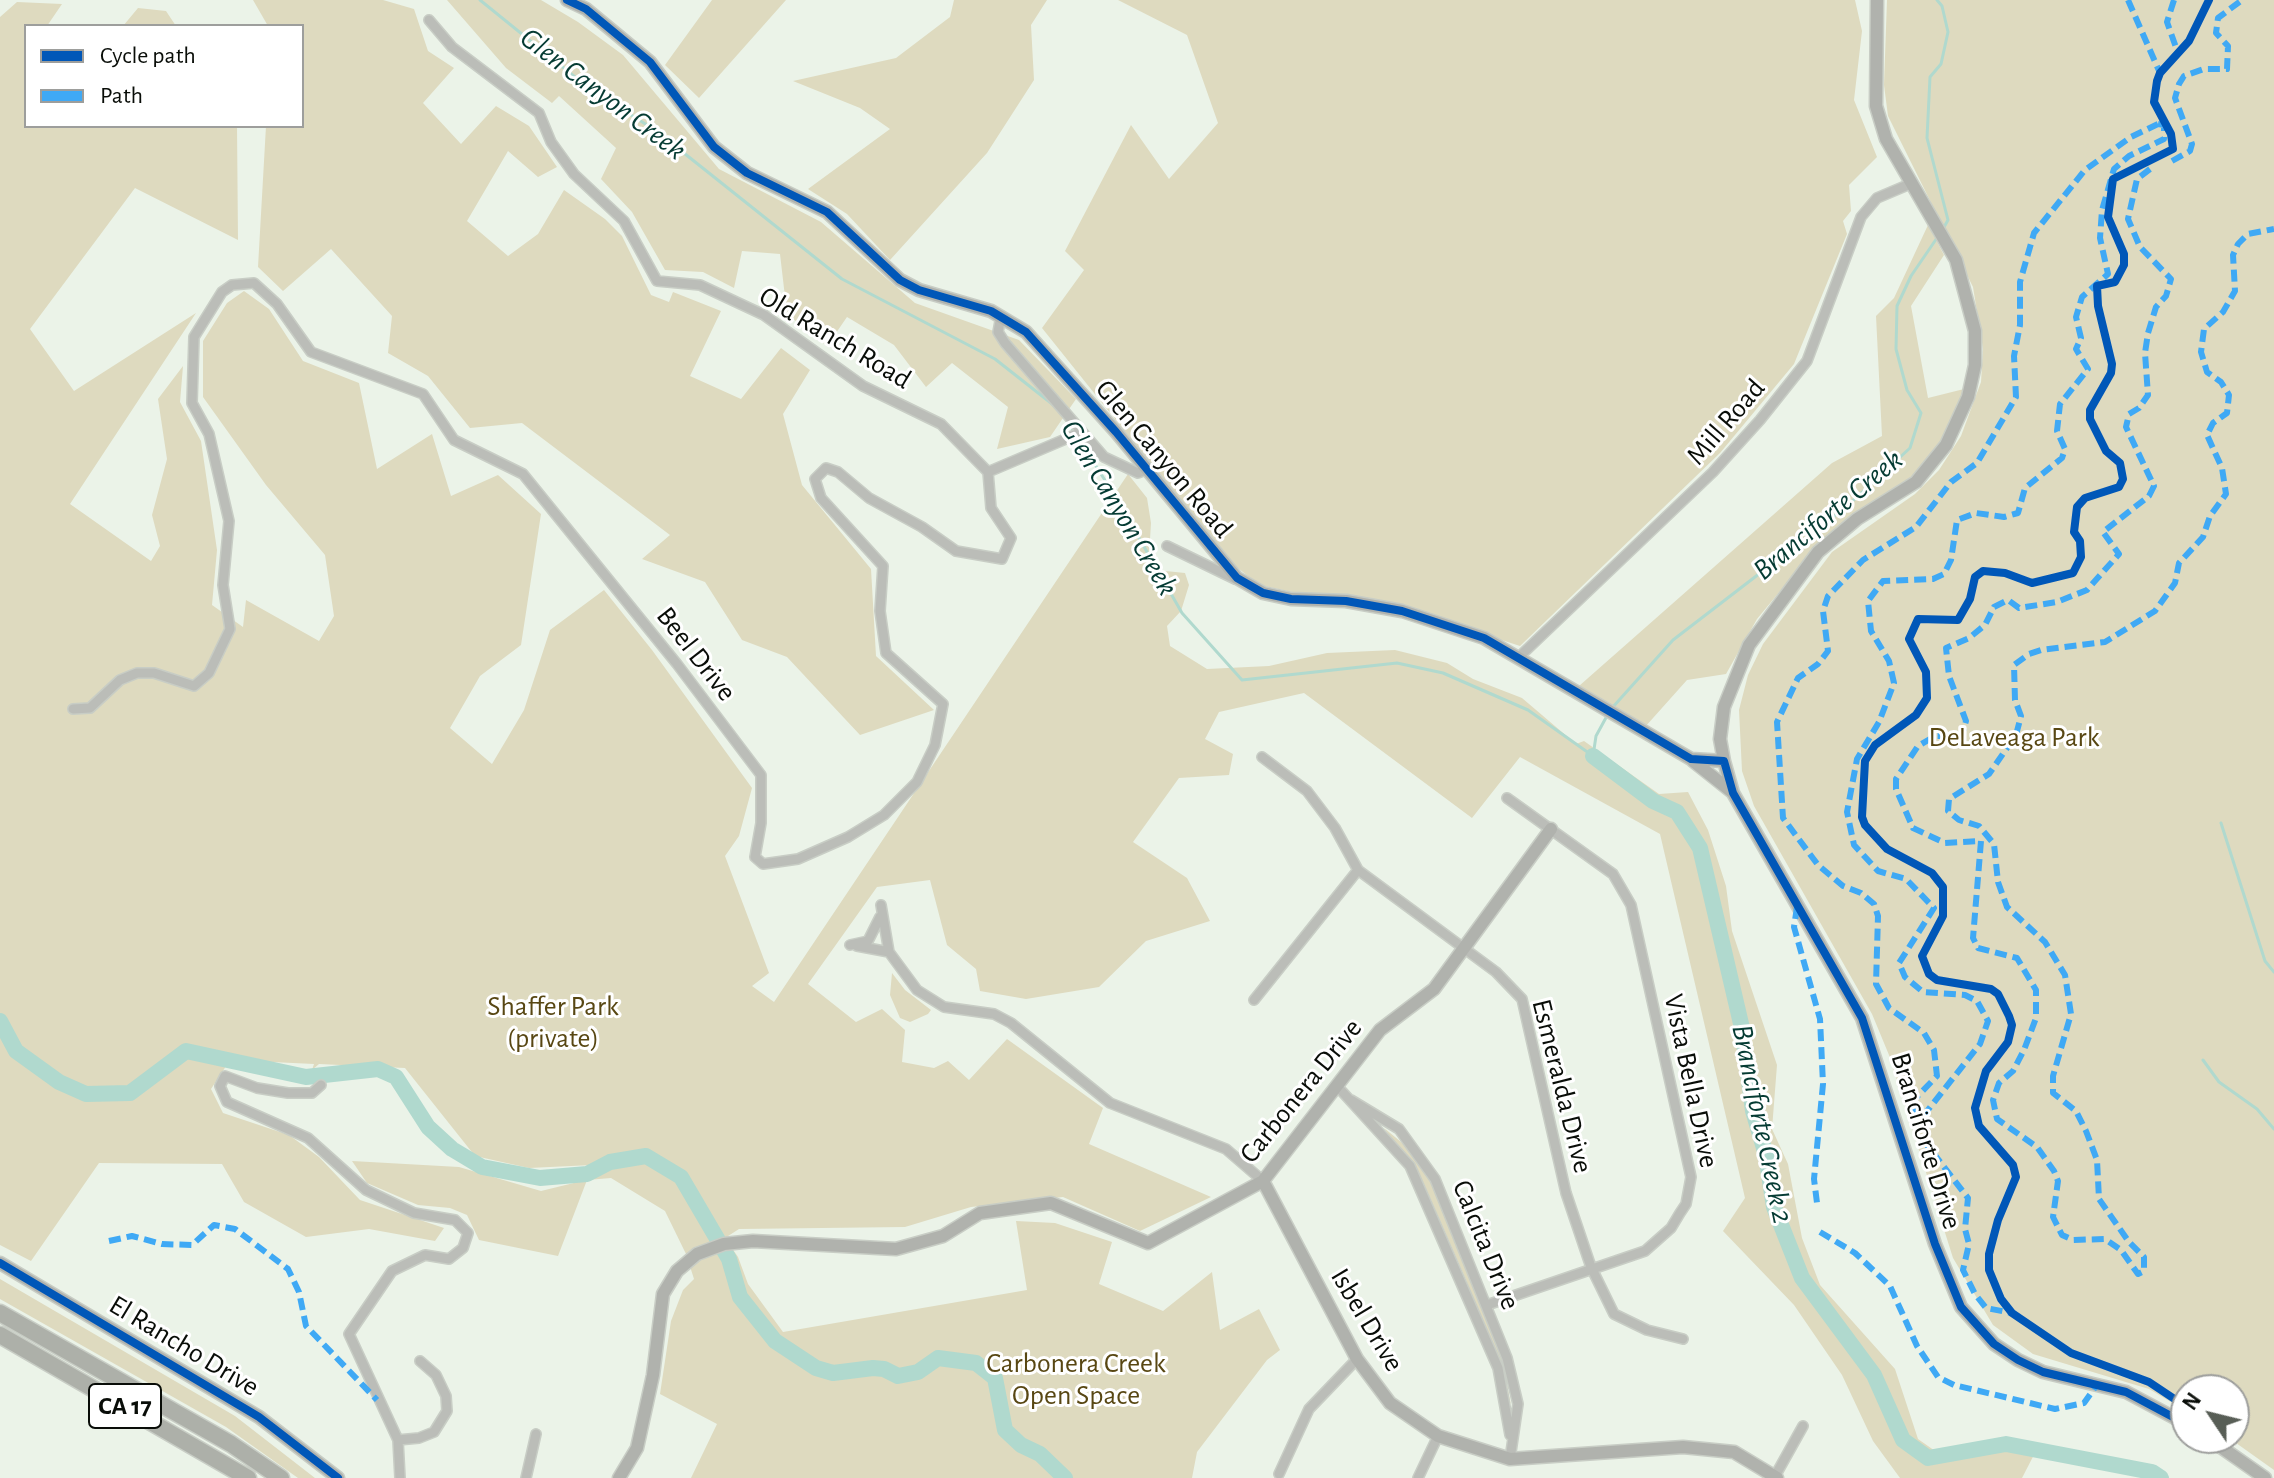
<!DOCTYPE html>
<style>
body{margin:0}
#map{position:relative;width:2274px;height:1478px;overflow:hidden;background:#ebf3e8;font-family:"Alegreya Sans",sans-serif}
canvas{display:block}
.legend{position:absolute;left:24px;top:24px;width:280px;height:104px;box-sizing:border-box;background:#fff;border:2px solid #9d9e9c;margin:0;padding:10px 14px;list-style:none;font-size:24px;color:#090d08}
.legend li{display:flex;align-items:center;gap:16px;height:40px}
.legend b{width:40px;border:2px solid #9d9e9c}
.north{position:absolute;left:2170px;top:1374px;width:80px;height:80px;box-sizing:border-box;background:#fff;border:2px solid #9d9e9c;border-radius:50%;rotate:305deg;font-size:22px;font-weight:700;line-height:32px;text-align:center;color:#090d08}
.north::after{content:'';display:block;margin:auto;width:28px;height:36px;background:#585e56;clip-path:polygon(50% 0,100% 100%,50% 72%,0 100%)}
</style>
<div id="map">
<canvas width="2274" height="1478"></canvas>
<ul class="legend">
<li><b style="height:10px;background:#0057b8"></b>Cycle path</li>
<li><b style="height:10px;background:#3fa9f5"></b>Path</li>
</ul>
<div class="north">N</div>
</div>
<script>
const ctx = document.querySelector('canvas').getContext('2d');
ctx.lineJoin = 'round';
function fill(path, color) {
  ctx.fillStyle = color;
  ctx.fill(path, 'evenodd');
}
function shape(rows) {
  const path = new Path2D();
  for (const r of rows) {
    path.moveTo(r[0], r[1]);
    for (let i = 2; i < r.length; i += 2) path.lineTo(r[i], r[i + 1]);
  }
  return path;
}
function strokePath(path, color, width, dash) {
  ctx.strokeStyle = color;
  ctx.lineWidth = width;
  ctx.lineCap = dash ? 'butt' : 'round';
  ctx.setLineDash(dash || []);
  ctx.stroke(path);
}
function write(font, color, halo, rows, align = 'center') {
  ctx.font = font + ' "Alegreya Sans",sans-serif';
  ctx.lineWidth = 6;
  ctx.setLineDash([]);
  ctx.textBaseline = 'middle';
  ctx.strokeStyle = halo;
  ctx.fillStyle = color;
  for (const [text, x, y, turn = 0] of rows) {
    ctx.save();
    ctx.translate(x, y);
    ctx.rotate((+turn || 0) * Math.PI / 180);
    ctx.textAlign = isNaN(turn) ? turn : align;
    if (halo) ctx.strokeText(text, 0, 0);
    ctx.fillText(text, 0, 0);
    ctx.restore();
  }
}
fill(shape([
 [253,0,383,0,414,9,428,51,454,68,423,103,461,144,496,106,529,126,557,167,538,177,508,151,467,221,508,256,538,234,564,190,605,219,622,236,651,295,669,302,673,292,721,311,690,376,741,399,781,348,810,370,783,414,802,485,871,569,876,656,934,710,860,735,787,657,742,640,705,582,642,559,670,535,522,423,470,428,428,376,388,353,392,316,331,249,283,291,258,267,266,126,302,126,302,26,268,26],
 [447,0,541,0,578,22,623,55,719,169,821,222,915,303,1019,340,1076,399,1050,437,997,449,1008,407,952,363,926,387,894,345,847,317,827,346,787,314,780,254,742,251,734,288,703,272,665,270,632,212,601,179,616,148,559,96,552,103,506,68],
 [712,0,786,0,699,98,665,65],
 [954,0,1047,0,1031,25,1034,80,987,153,890,260,847,214,808,189,890,129,860,108,793,81,896,58,950,17],
 [1118,0,1855,0,1862,31,1854,100,1877,157,1849,185,1851,211,1843,221,1847,234,1794,364,1720,453,1520,646,1398,606,1301,594,1265,586,1249,577,1227,559,1042,328,1084,270,1065,251,1131,125,1169,179,1218,123,1187,35],
 [1887,0,2274,0,2274,1470,2229,1438,2234,1438,2234,1390,2186,1390,2186,1411,2149,1389,2033,1354,1993,1325,1953,1258,1889,1055,1872,1014,1754,806,1742,771,1739,710,1748,675,1763,644,1832,552,1915,494,1939,470,1961,436,1981,382,1983,349,1973,287,1888,116,1884,85],
 [17,2,62,4,47,26,26,26,26,126,237,126,238,240,135,188,30,329,74,391,196,313,70,504,151,561,160,546,152,515,167,459,158,399,183,366,180,402,201,441,217,550,212,605,243,627,246,600,319,641,334,616,325,555,266,485,203,397,203,341,227,303,244,291,269,309,303,361,359,383,377,469,432,434,451,496,498,475,541,514,521,645,480,676,450,728,492,764,524,710,550,630,604,590,652,650,752,788,739,836,725,856,769,973,752,986,774,1002,1128,474,1147,498,1151,523,1149,556,1156,570,1185,573,1189,585,1181,611,1167,626,1170,646,1207,669,1269,666,1327,653,1395,650,1447,663,1473,679,1522,698,1576,744,1584,741,1659,794,1688,792,1708,830,1726,886,1732,931,1777,1065,1772,1129,1788,1164,1802,1238,1820,1285,1895,1369,1918,1439,1948,1460,1991,1441,2038,1447,2022,1478,1900,1478,1873,1441,1842,1375,1794,1305,1723,1231,1745,1198,1660,834,1520,757,1472,818,1304,693,1219,712,1205,739,1233,754,1229,775,1179,778,1133,842,1187,878,1210,921,1146,941,1099,987,1026,999,980,991,976,969,947,945,930,880,877,887,808,984,856,1022,882,1009,905,1030,902,1062,934,1068,948,1061,969,1080,1007,1039,1103,1108,1089,1144,1211,1197,1140,1231,1063,1197,971,1207,905,1227,739,1229,725,1238,738,1257,748,1284,783,1332,1027,1290,1016,1221,1055,1223,1112,1242,1099,1284,1163,1311,1212,1272,1220,1330,1259,1309,1280,1350,1267,1360,1197,1452,1192,1478,691,1478,717,1424,660,1394,671,1321,683,1290,694,1279,686,1254,665,1211,611,1178,587,1180,558,1256,479,1240,467,1215,450,1208,418,1205,367,1183,352,1161,459,1167,541,1191,586,1180,592,1165,529,1168,475,1156,405,1068,319,1064,312,1070,314,1064,230,1060,211,1089,223,1113,289,1135,319,1157,360,1200,444,1228,435,1241,369,1229,306,1237,244,1202,222,1164,99,1163,31,1261,0,1245,0,17],
 [138,8,166,11,176,26,123,26],
 [1928,225,1944,255,1911,306,1928,398,1964,389,1942,444,1913,478,1857,511,1814,550,1757,619,1726,674,1687,680,1645,727,1579,686,1832,463,1882,436,1876,316,1894,298],
 [892,973,905,990,931,1010,928,1014,910,1022,900,1018,890,995],
 [1384,1128,1406,1146,1431,1180,1502,1359,1511,1405,1466,1280,1423,1182],
 [0,1279,235,1416,315,1478,298,1478,226,1427,0,1299]
]), '#dedabf');
strokePath(shape([
 [480,0,591,90,655,130,842,279,995,359,1056,407],
 [1937,0,1942,6,1948,32,1941,64,1930,77,1927,138,1948,220,1943,229],
 [1066,419,1115,496,1182,613,1242,680,1397,663,1443,673,1528,710,1593,756,1596,736,1608,714],
 [1612,708,1673,640,1846,507,1910,448,1921,413,1907,390,1896,349,1897,306,1911,276,1939,235],
 [2221,823,2265,961,2274,972],
 [2203,1060,2219,1082,2257,1109,2274,1129]
]), '#b0d9ce', 3);
strokePath(shape([
 [1593,756,1653,801,1677,812,1700,848,1742,1028,1753,1111,1766,1155,1774,1207,1802,1278,1874,1375,1903,1440,1928,1458,2006,1444,2152,1472,2161,1478],
 [0,1021,16,1051,59,1082,86,1094,130,1093,186,1051,306,1077,378,1069,396,1077,428,1127,452,1149,482,1167,540,1178,587,1174,610,1162,646,1156,681,1177,729,1259,740,1297,775,1341,816,1368,833,1373,873,1368,884,1369,898,1376,918,1372,938,1358,976,1363,995,1378,1005,1430,1021,1445,1040,1454,1065,1478]
]), '#b0d9ce', 16);
const street = shape([
 [429,20,452,47,539,113,551,142,574,174,624,221,657,281,700,285,764,315,863,386,941,424,988,472],
 [1001,316,998,332,1005,343,1104,457,1138,473,1146,470],
 [988,472,1082,432],
 [1167,546,1235,579],
 [1519,657,1713,472,1760,420,1807,361,1861,217,1877,198,1910,184],
 [73,709,90,708,120,680,137,673,154,673,194,686,209,673,230,629,223,585,229,521,209,434,192,403,194,337,222,292,232,285,254,283,277,304,311,352,423,394,454,440,523,474,677,664,761,775,761,823,755,857,763,864,798,859,848,837,884,815,917,782,935,745,943,704,886,653,880,611,883,566,821,498,815,479,826,468,838,472,869,498,922,527,956,551,1002,559,1011,538,991,508,988,472],
 [1262,757,1307,791,1335,828,1358,870,1496,972,1522,999,1566,1193,1591,1267,1614,1314,1647,1330,1683,1339],
 [881,905,889,952,917,990,944,1007,994,1014,1011,1023,1110,1103,1226,1149,1263,1181],
 [850,945,868,941,880,917],
 [857,946,889,952],
 [1254,1000,1358,870],
 [321,1085,312,1093,288,1093,257,1088,225,1076,220,1086,227,1102,308,1138,366,1190,414,1213,455,1220,468,1233,463,1248,449,1259,425,1255,392,1271,349,1334,398,1440,400,1478],
 [1337,1086,1410,1166,1498,1368,1510,1435],
 [1351,1100,1399,1129,1435,1179,1507,1358,1518,1404,1510,1459],
 [1487,1305,1645,1251,1671,1228,1680,1213,1686,1204,1691,1177,1631,905,1613,874,1507,798],
 [398,1440,419,1438,434,1432,447,1411,446,1396,436,1375,420,1361],
 [1279,1474,1309,1409,1357,1359],
 [526,1478,536,1434],
 [1418,1478,1438,1436],
 [1774,1478,1803,1426]
]);
const secondary = shape([
 [567,0,586,9,650,62,714,147,747,173,827,212,900,280,919,290,991,311,1026,332,1116,432,1237,578,1263,593,1291,599,1346,601,1402,611,1484,638,1691,759,1724,761],
 [1877,0,1876,106,1886,139,1956,260,1975,331,1975,365,1968,397,1946,445,1916,482,1857,519,1818,552,1749,645,1724,707,1720,739,1724,761,1733,793,1862,1018,1935,1244,1961,1307,1994,1344,2018,1360,2043,1372,2126,1392,2186,1424],
 [1693,761,1732,792],
 [1263,1181,1357,1359,1390,1403,1438,1436,1510,1459,1683,1447,1734,1452,1777,1478],
 [0,1263,259,1417,338,1478],
 [2208,1438,2265,1478],
 [619,1478,637,1448,653,1375,663,1294,677,1271,697,1254,724,1244,753,1241,896,1249,943,1236,980,1213,1051,1203,1148,1243,1263,1181,1380,1030,1434,989,1551,829]
]);
const highway = shape([
 [0,1313,231,1444,281,1478],
 [0,1335,248,1478]
]);
strokePath(street, '#c8cdc5', 12);
strokePath(secondary, '#c8cdc5', 15);
strokePath(highway, '#c8cdc5', 19);
strokePath(street, '#bbbdb8', 9);
strokePath(secondary, '#b0b2ad', 12);
strokePath(highway, '#adb0a9', 16);
strokePath(shape([
 [2128,0,2160,73],
 [2174,0,2167,22,2178,53],
 [2158,124,2164,125,2164,139,2129,156,2114,169,2102,210,2100,238,2108,274,2082,297,2076,317,2081,338,2076,349,2088,369,2060,404,2057,431,2065,449,2062,458,2025,488,2018,513,2004,517,1976,513,1957,520,1951,560,1944,574,1933,579,1883,581,1868,601,1871,631,1889,661,1894,683,1879,722,1857,759,1847,812,1854,845,1878,871,1906,879,1934,908,1899,963,1905,977,1923,992,1965,995,1977,1001,1988,1021,1980,1044,1920,1120,1910,1104,1937,1076,1934,1050,1924,1033,1889,1008,1876,984,1878,916,1874,904,1861,893,1843,886,1818,865,1783,818,1777,722,1798,678,1818,664,1828,651,1823,611,1828,596,1863,560,1916,527,1951,482,1977,463,2016,397,2014,356,2020,325,2020,282,2034,233,2085,170,2131,137,2158,124],
 [2172,161,2190,151,2192,144,2175,98,2179,84,2184,76,2204,69,2227,69,2228,46,2216,33,2218,18,2242,0],
 [2150,169,2137,179,2128,219,2140,247,2171,279,2166,296,2156,307,2148,333,2145,353,2148,395,2139,408,2129,414,2126,427,2154,486,2149,496,2103,532,2119,554,2087,590,2057,602,2019,608,2008,600,1994,607,1985,625,1969,638,1946,648,1949,676,1966,721,1963,731,1959,736,1935,736,1918,746,1896,779,1896,789,1913,828,1945,843,1981,841,1973,938,1978,948,2017,958,2036,990,2036,1018,2024,1050,2013,1071,1999,1083,1993,1100,1997,1119,2037,1147,2054,1171,2058,1181,2053,1217,2062,1235,2073,1240,2105,1239,2121,1250,2138,1274,2144,1271,2144,1257,2129,1242,2099,1199,2097,1160,2086,1131,2076,1111,2053,1093,2053,1076,2071,1014,2065,975,2045,942,2007,907,1998,882,1994,844,1979,826,1959,820,1948,811,1949,799,1989,774,2016,735,2021,716,2015,700,2014,665,2029,654,2041,650,2105,642,2155,611,2175,583,2179,563,2203,537,2210,516,2226,494,2222,468,2207,435,2213,423,2227,413,2229,395,2221,382,2207,372,2201,352,2204,329,2223,312,2235,291,2233,255,2238,244,2248,234,2274,229],
 [1797,907,1794,927,1820,1019,1823,1084,1814,1179,1817,1203],
 [1920,1120,1924,1141,1968,1198,1965,1229,1969,1244,1963,1270,1975,1294,1986,1308,2012,1313],
 [1820,1232,1855,1253,1890,1286,1917,1346,1938,1377,1954,1385,2055,1409,2084,1403,2096,1386],
 [109,1241,132,1236,162,1244,192,1245,214,1225,235,1229,288,1269,299,1292,306,1326,377,1400]
]), '#3fa9f5', 6, [12, 6]);
strokePath(shape([
 [567,0,586,9,650,62,714,147,747,173,827,212,900,280,919,290,991,311,1026,332,1116,432,1237,578,1263,593,1291,599,1346,601,1402,611,1484,638,1691,759,1724,761,1733,793,1862,1018,1935,1244,1961,1307,1994,1344,2018,1360,2043,1372,2126,1392,2186,1424],
 [0,1263,259,1417,338,1478],
 [2182,1404,2149,1382,2071,1353,2012,1313,2001,1299,1989,1270,1989,1254,1998,1220,2016,1177,2013,1165,1979,1126,1975,1108,1986,1071,2008,1042,2012,1025,2009,1016,1998,994,1991,989,1937,980,1929,974,1922,956,1943,916,1943,887,1932,873,1887,849,1865,825,1862,817,1865,761,1875,745,1916,715,1927,698,1926,672,1909,639,1918,619,1958,620,1970,599,1975,577,1983,571,2005,573,2032,583,2073,573,2081,557,2080,541,2074,532,2077,507,2085,498,2119,487,2123,479,2120,463,2106,451,2090,419,2090,410,2111,373,2112,364,2098,306,2097,286,2115,282,2124,265,2124,254,2108,217,2113,179,2173,149,2171,134,2154,102,2157,81,2160,73,2189,41,2209,0]
]), '#0057b8', 8);
for (const [x, y, w] of [
 [125,1406,72]
]) {
  const box = new Path2D();
  box.roundRect(x - w / 2, y - 22, w, 44, 6);
  ctx.fillStyle = '#fff';
  ctx.fill(box);
  strokePath(box, '#090d08', 2);
}
write('bold 26px', '#090d08', null, [
 ["CA 17",125,1406]
]);
write('28px', '#090d08', '#fff', [
 ["Old Ranch Road",835,338,31],
 ["Mill Road",1726,422,-49],
 ["Glen Canyon Road",1164,459,50],
 ["Beel Drive",696,654,52],
 ["Vista Bella Drive",1691,1081,78],
 ["Esmeralda Drive",1562,1086,76],
 ["Carbonera Drive",1301,1091,-51],
 ["Branciforte Drive",1926,1141,73],
 ["Calcita Drive",1486,1245,68],
 ["Isbel Drive",1367,1320,59],
 ["El Rancho Drive",184,1346,31]
]);
write('28px', '#584713', '#fff', [
 ["DeLaveaga Park",2014,738],
 ["Shaffer Park",553,1007],
 ["(private)",553,1039],
 ["Carbonera Creek",1076,1364],
 ["Open Space",1076,1396]
]);
write('italic 30px', '#053b33', '#fff', [
 ["Glen Canyon Creek",603,94,37],
 ["Glen Canyon Creek",1119,508,59],
 ["Branciforte Creek",1828,515,-40],
 ["Branciforte Creek 2",1762,1124,78]
]);
</script>
